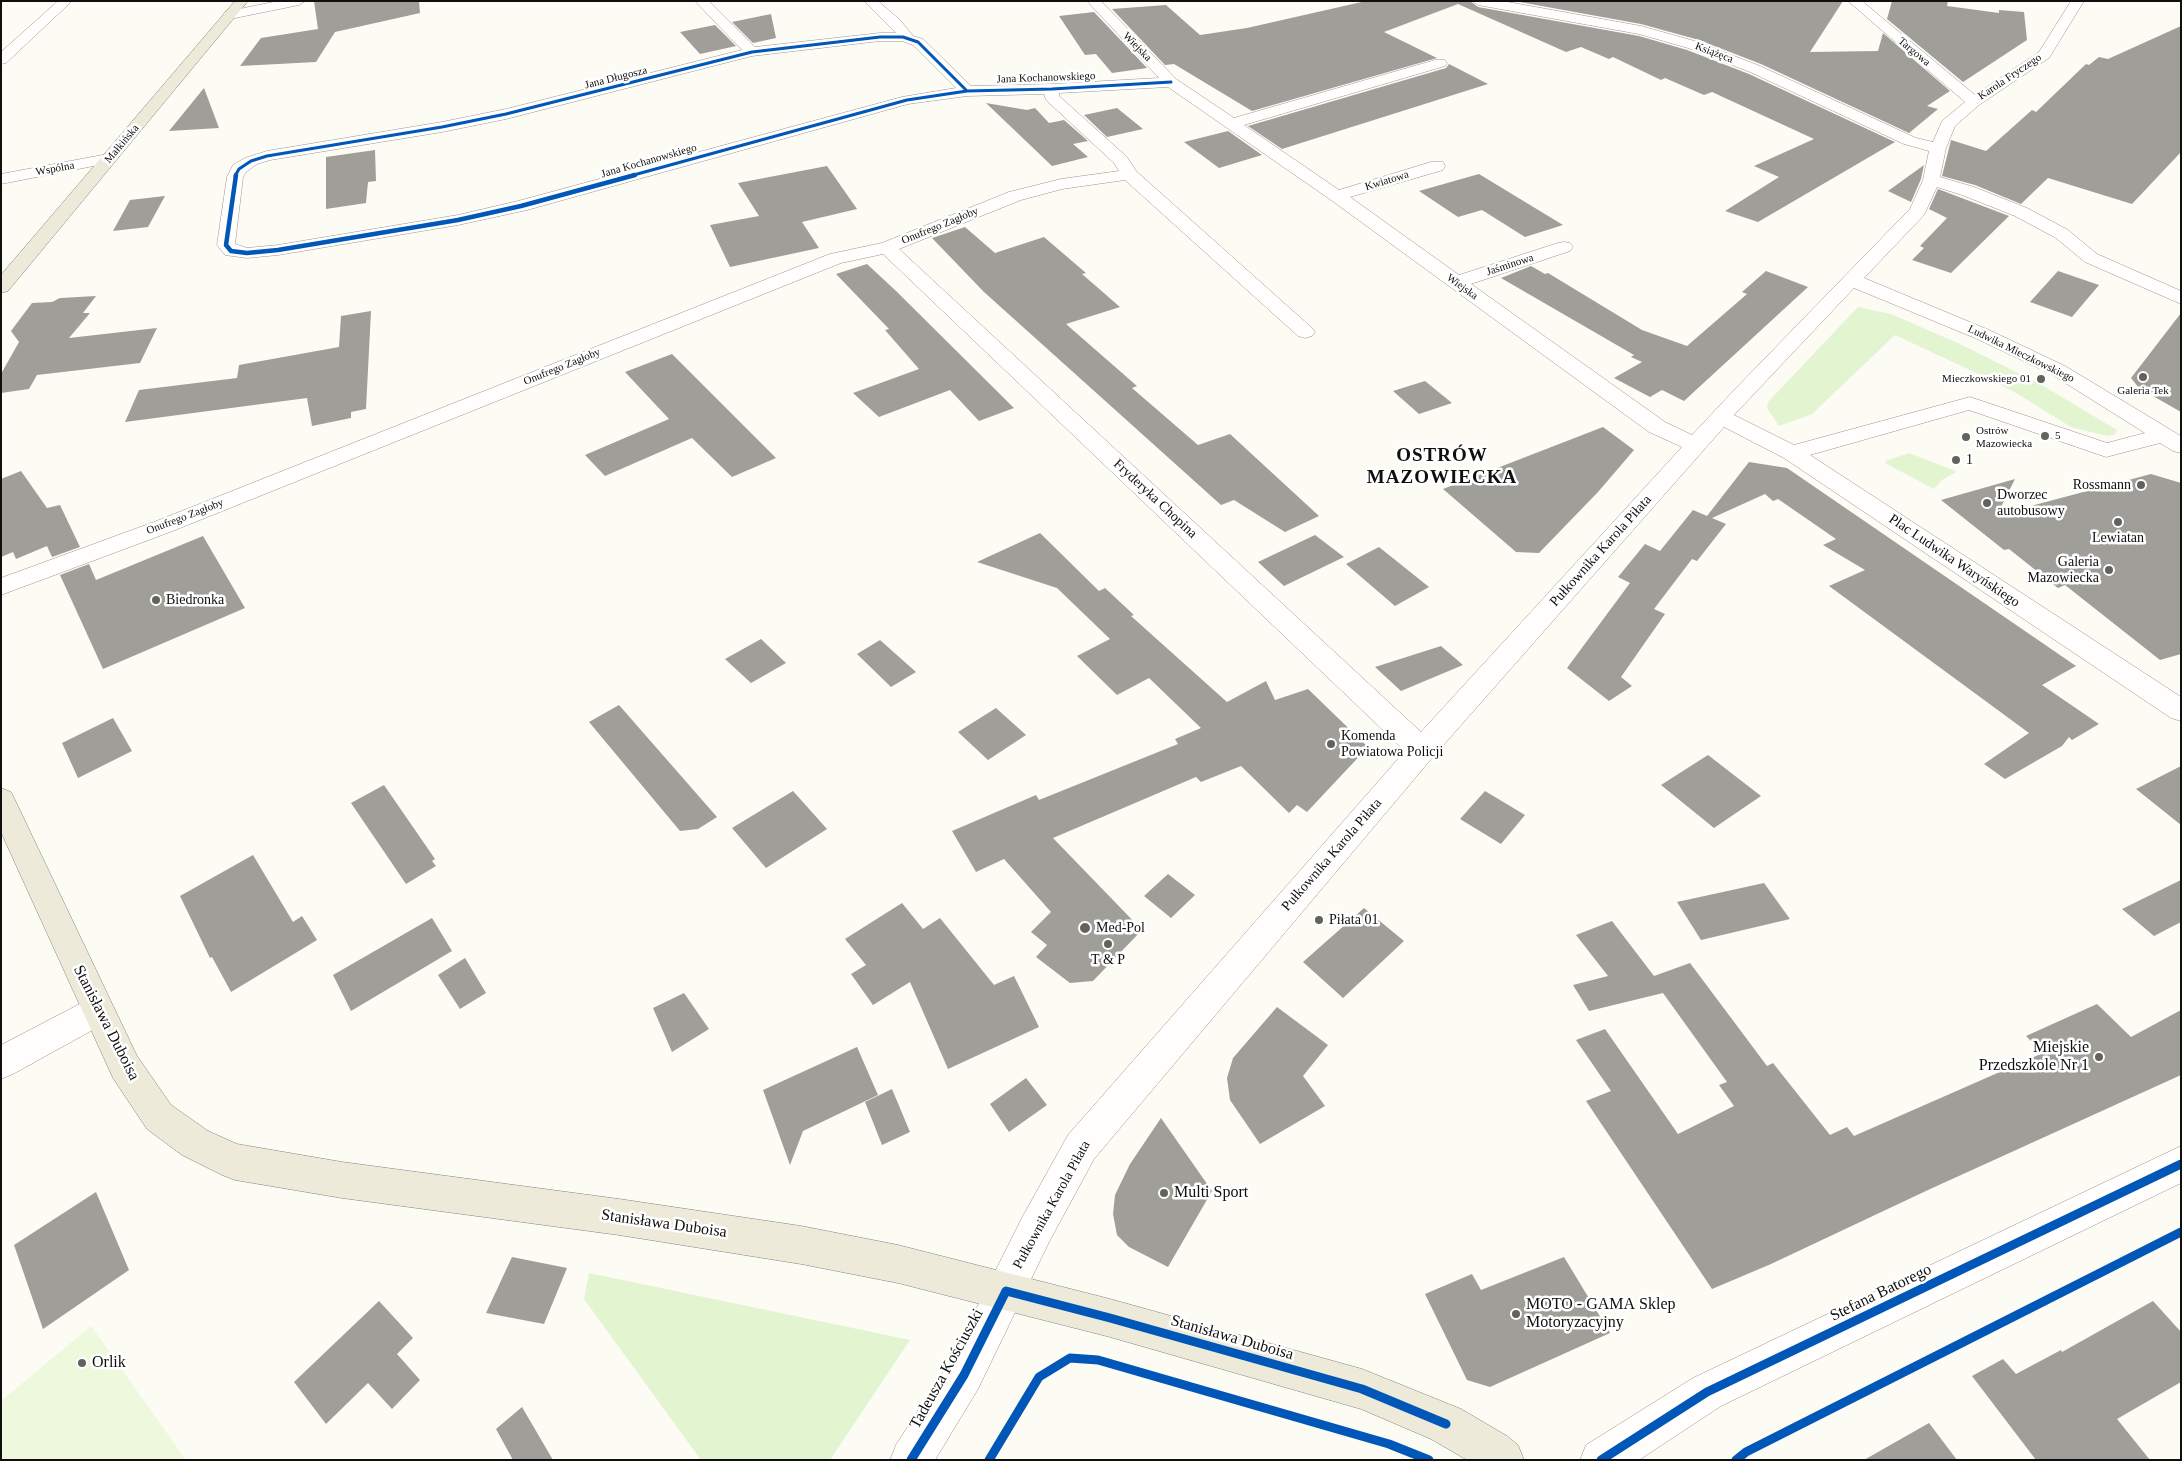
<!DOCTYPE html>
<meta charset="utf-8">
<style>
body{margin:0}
#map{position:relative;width:2182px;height:1461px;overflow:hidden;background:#fcfbf4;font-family:"Times New Roman",serif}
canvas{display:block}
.frame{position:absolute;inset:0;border:2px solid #0f0f0f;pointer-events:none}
</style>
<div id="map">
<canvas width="2182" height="1461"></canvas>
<div class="frame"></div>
</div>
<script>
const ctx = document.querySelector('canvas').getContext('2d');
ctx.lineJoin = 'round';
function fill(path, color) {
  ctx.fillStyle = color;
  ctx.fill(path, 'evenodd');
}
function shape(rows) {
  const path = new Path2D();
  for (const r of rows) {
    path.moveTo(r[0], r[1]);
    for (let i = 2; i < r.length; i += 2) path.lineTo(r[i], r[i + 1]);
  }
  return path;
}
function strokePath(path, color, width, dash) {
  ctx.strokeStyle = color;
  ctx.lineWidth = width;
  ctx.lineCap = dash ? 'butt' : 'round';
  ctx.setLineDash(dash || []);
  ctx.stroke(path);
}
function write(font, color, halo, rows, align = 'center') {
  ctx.font = font + ' "Times New Roman",serif';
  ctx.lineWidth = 5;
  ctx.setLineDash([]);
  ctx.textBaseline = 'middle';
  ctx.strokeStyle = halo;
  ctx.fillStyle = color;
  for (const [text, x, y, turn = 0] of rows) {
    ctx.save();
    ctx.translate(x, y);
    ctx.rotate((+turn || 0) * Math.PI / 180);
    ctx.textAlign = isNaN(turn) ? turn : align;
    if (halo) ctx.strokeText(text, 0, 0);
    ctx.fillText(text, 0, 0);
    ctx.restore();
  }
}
fill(shape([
 [1858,307,1891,314,1960,344,2040,384,2117,430,2115,434,2107,436,2071,427,2016,393,1987,378,1895,335,1812,414,1779,426,1767,408,1768,402],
 [1909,453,1953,470,1956,472,1942,480,1934,489,1885,463,1886,461],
 [589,1273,910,1340,830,1460,701,1460,584,1299]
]), '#e3f4d1');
fill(shape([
 [91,1326,186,1460,1,1460,1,1401]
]), '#eef8dc');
fill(shape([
 [314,1,419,1,420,13,335,32,316,62,240,66,261,38,318,29],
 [1366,1,1470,1,1478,7,1639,36,1687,50,1749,74,1895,142,1758,222,1725,211,1779,177,1754,166,1814,139,1712,92,1704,95,1665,78,1661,80,1613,57,1609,59,1581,47,1566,52,1458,4,1384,32,1437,58,1252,111,1174,64,1165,65,1112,9,1166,5,1200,35,1247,28],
 [1514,1,1843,1,1810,52,1878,51,1883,33,1950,91,1927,106,1938,109,1909,133,1761,64,1699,40,1641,24],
 [1892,1,1948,1,1947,6,1999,13,1999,10,2024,12,2027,40,1963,82,1887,19],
 [1094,12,1147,68,1112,73,1096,54,1085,55,1059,16],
 [771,14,776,38,753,43,732,22],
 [715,25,736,46,700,54,680,32],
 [2181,26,2181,152,2132,204,2048,178,2021,204,1975,185,1942,176,1951,140,1986,151,2032,110,2036,112,2086,64,2089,65,2099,57,2108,59],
 [1449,64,1488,84,1282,149,1248,126,1446,68],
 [204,88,219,128,169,131],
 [986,103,1027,110,1035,108,1049,123,1064,120,1088,141,1073,144,1088,157,1052,166],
 [1117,108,1143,129,1107,137,1084,115],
 [1228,131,1262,155,1219,168,1184,142],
 [375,150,376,181,368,182,366,203,326,209,326,157],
 [1924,165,1921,179,1911,202,1888,191],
 [827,166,857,209,802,222,819,248,730,267,710,225,759,216,738,183],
 [1479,174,1563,225,1525,237,1482,210,1458,217,1419,191],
 [1938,189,2009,216,1951,273,1912,260,1924,248,1920,246,1947,218,1929,209],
 [165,196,148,227,113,231,130,200],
 [965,227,995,253,1044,237,1086,273,1082,274,1120,307,1066,324,1137,386,1132,388,1198,445,1230,434,1319,516,1285,532,1234,500,1221,505,984,292,932,238],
 [867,264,895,290,1014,408,979,421,950,390,879,417,853,393,919,369,885,330,889,329,836,274],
 [1531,266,1545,274,1548,273,1642,330,1687,346,1747,294,1742,292,1766,271,1808,287,1684,401,1662,390,1650,397,1614,378,1642,362,1631,357,1634,355,1501,278],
 [2058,271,2099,285,2072,317,2030,302],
 [96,296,83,313,90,313,69,338,157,328,140,363,37,375,29,389,1,393,1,374,19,342,11,331,32,303,52,302,60,298],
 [371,311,366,409,351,412,351,418,312,426,307,398,125,422,139,390,237,378,239,365,339,347,341,316],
 [2181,313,2181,412,2139,388,2131,378],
 [672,354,776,458,732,477,692,438,605,476,585,455,669,419,625,372],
 [1425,381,1452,403,1419,414,1393,391],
 [1603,427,1634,450,1598,492,1539,553,1516,552,1443,489],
 [1749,462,1787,468,2076,666,2042,685,2099,724,2072,740,2069,737,2062,746,2005,779,1984,764,2029,733,1829,586,1865,570,1823,545,1836,539,1778,499,1773,501,1765,494,1712,518,1726,524,1697,561,1692,559,1654,609,1665,614,1621,677,1632,686,1609,701,1567,668,1630,583,1618,577,1645,544,1660,551,1693,510,1707,516],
 [21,471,47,508,60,505,80,547,52,557,47,546,16,559,13,552,1,557,1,479],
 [2151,474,2181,483,2181,654,2160,660,2065,585,2058,588,2009,549,2004,550,1941,500,2015,479,1997,515],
 [1040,533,1099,591,1105,588,1134,615,1131,616,1227,702,1266,681,1275,700,1308,689,1368,747,1307,812,1297,805,1289,813,1241,766,1201,782,1196,777,1053,838,1142,930,1093,981,1070,983,1036,957,1047,945,1031,932,1051,912,1004,859,976,872,952,831,1036,795,1039,800,1178,744,1175,739,1201,728,1149,678,1117,695,1077,656,1110,639,1057,588,977,562],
 [1315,535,1344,557,1284,586,1258,562],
 [203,536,245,608,103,669,60,575,89,564,96,580],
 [1379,547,1429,587,1395,606,1346,564],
 [761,639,786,663,751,683,725,659],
 [880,640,916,672,891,687,857,654],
 [1441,646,1463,665,1401,691,1375,667],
 [619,705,717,817,698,829,680,831,589,722],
 [996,708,1026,735,988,760,958,732],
 [113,718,132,751,78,778,62,743],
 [1708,755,1761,796,1714,828,1661,785],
 [2181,766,2181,825,2136,789],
 [384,785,435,859,432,861,436,866,406,884,351,803],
 [793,791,827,829,766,868,732,828],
 [1485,791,1525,815,1501,844,1460,819],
 [253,855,293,922,302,916,317,940,231,992,212,957,210,958,180,896],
 [1168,874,1195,895,1171,918,1144,896],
 [2181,880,2181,922,2154,936,2122,909],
 [1764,883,1790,919,1701,940,1677,902],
 [902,903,923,929,940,918,994,985,1014,976,1039,1027,948,1069,910,982,873,1005,851,974,866,965,845,939],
 [1364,908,1404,941,1343,998,1303,962],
 [432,918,452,951,351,1011,333,975],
 [1612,921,1654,976,1690,963,1767,1066,1773,1063,1830,1135,1847,1127,1854,1136,2043,1053,2026,1036,2097,1004,2131,1037,2181,1010,2181,1075,1928,1190,1771,1264,1712,1289,1586,1101,1611,1091,1576,1040,1605,1029,1678,1134,1734,1106,1719,1085,1727,1082,1663,993,1589,1011,1573,985,1608,976,1576,935],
 [465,958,486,993,460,1009,438,975],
 [684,993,709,1029,672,1052,653,1008],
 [1277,1007,1328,1045,1303,1076,1325,1106,1260,1144,1230,1100,1227,1078,1233,1058],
 [857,1047,878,1095,803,1131,790,1165,763,1090],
 [1026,1078,1047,1105,1009,1132,990,1104],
 [892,1089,910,1132,882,1145,865,1102],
 [1161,1118,1212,1191,1168,1267,1129,1247,1117,1235,1113,1214,1115,1195,1130,1164],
 [96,1192,129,1270,43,1329,14,1245],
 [512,1257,567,1268,544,1324,486,1313],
 [1564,1257,1610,1333,1490,1387,1467,1380,1425,1294,1472,1274,1481,1290],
 [379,1301,413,1338,397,1354,420,1380,392,1409,368,1383,326,1424,294,1382],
 [2153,1301,2181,1332,2181,1382,2117,1419,2150,1460,2036,1460,1972,1376,2003,1359,2016,1374,2061,1350,2062,1352],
 [522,1407,553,1460,513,1460,496,1429],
 [1929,1423,1957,1460,1864,1460]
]), '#a09e99');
const minor = shape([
 [58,1,72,1,6,63,1,64,1,52,58,1],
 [278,1,305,1,299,5,230,19,223,15,225,12,278,1],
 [695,1,709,1,755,47,880,33,896,33,864,1,878,1,900,20,913,36,923,39,971,86,1052,84,1159,78,1087,1,1101,1,1176,79,1234,118,1435,60,1445,60,1447,63,1445,66,1244,125,1339,190,1431,162,1443,162,1445,166,1443,170,1350,197,1459,275,1558,243,1564,242,1570,243,1573,247,1570,251,1471,284,1665,422,1692,435,1739,385,1910,209,1923,180,1929,151,1904,144,1750,72,1688,48,1639,34,1478,5,1472,1,1502,1,1641,26,1698,42,1760,66,1916,138,1933,142,1942,121,1965,102,1848,1,1862,1,1975,95,2039,52,2071,1,2084,1,2049,58,1979,105,1955,126,1946,148,1940,177,1974,187,2027,208,2068,230,2097,254,2181,291,2181,304,2085,262,2056,238,2015,216,1962,195,1937,187,1924,215,1864,278,1989,330,2065,366,2181,436,2181,453,2173,451,2160,443,2106,457,1969,410,1810,455,2181,697,2181,721,2171,718,1784,458,1724,427,1432,758,1094,1159,1049,1242,978,1389,935,1460,890,1460,896,1445,950,1361,1023,1216,1068,1135,1405,751,883,254,841,263,170,532,1,595,1,578,154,522,830,254,882,243,1009,192,1061,179,1119,171,1114,163,1046,100,1044,94,967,96,908,104,527,210,458,225,278,255,247,258,225,255,217,245,227,177,233,165,245,158,267,151,442,122,506,109,742,50,695,1],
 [880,41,902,41,913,45,956,88,902,97,518,201,458,215,278,245,247,248,235,244,243,177,246,172,257,164,270,160,442,132,506,119,752,56,880,41],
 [1168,87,1331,200,1649,432,1682,447,1421,732,899,249,1021,200,1062,189,1125,180,1298,336,1305,338,1312,336,1315,332,1312,328,1136,171,1127,157,1059,96,1059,93,1168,87],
 [1854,288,1975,338,2051,374,2145,433,2107,443,1970,397,1794,445,1734,415,1854,288],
 [108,154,114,156,116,159,114,162,1,184,1,174,108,154],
 [97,995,109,999,113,1010,109,1021,13,1074,1,1079,1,1045,97,995],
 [2181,1146,2181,1183,1721,1406,1639,1460,1580,1460,1586,1445,1693,1378,2181,1146]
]);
const major = shape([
 [235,1,248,1,8,291,1,293,1,275,235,1],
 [1,788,11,792,15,800,137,1056,171,1105,208,1131,237,1144,342,1162,619,1199,801,1226,898,1245,1110,1299,1362,1369,1461,1409,1507,1436,1518,1445,1524,1460,1467,1460,1431,1439,1361,1409,1110,1337,898,1283,801,1264,619,1235,342,1198,235,1180,222,1175,182,1155,147,1129,113,1078,1,832,1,788]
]);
strokePath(minor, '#969592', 1);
strokePath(major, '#83837f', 1);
fill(minor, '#fffefd');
fill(major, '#eeead9');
strokePath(shape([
 [967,91,1052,89,1171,82],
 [235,176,239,169,251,161,267,156,442,127,506,114,752,52,880,37,903,37,918,42,967,91],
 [630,176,907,100,967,91]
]), '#0057b8', 3);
strokePath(shape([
 [236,175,226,245,231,251,247,253,278,250,458,220,521,206,635,175]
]), '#0057b8', 4.5);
strokePath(shape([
 [911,1460,964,1375,1006,1291,1110,1318,1362,1389,1446,1424],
 [989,1460,1039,1377,1070,1358,1098,1360,1389,1444,1429,1460],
 [1601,1460,1707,1392,2181,1164],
 [1736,1460,1746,1452,2181,1232]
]), '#0057b8', 9);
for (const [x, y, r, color] of [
 [2143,377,5,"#62625f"],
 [2041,379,5,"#62625f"],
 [2045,436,5,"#62625f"],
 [1966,437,5,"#62625f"],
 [1956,460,5,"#62625f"],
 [2141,485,5,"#62625f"],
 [1987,503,5,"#62625f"],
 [2118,522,5,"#62625f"],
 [2109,570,5,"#62625f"],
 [156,600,5,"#62625f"],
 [1331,744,5,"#62625f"],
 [1319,920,5,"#62625f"],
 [1085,928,6,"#62625f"],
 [1108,944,5,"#62625f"],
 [2099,1057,5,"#62625f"],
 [1164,1193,5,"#62625f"],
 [1516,1314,5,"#62625f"],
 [82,1363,5,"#62625f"]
]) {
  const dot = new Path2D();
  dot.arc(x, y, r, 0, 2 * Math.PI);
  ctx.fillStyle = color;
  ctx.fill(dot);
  strokePath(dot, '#fff', 2);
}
write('11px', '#0f0f0f', '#fff', [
 ["Wiejska",1137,47,46],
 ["Targowa",1914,52,40],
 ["Książęca",1714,53,21],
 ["Karola Fryczego",2010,77,-34],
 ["Jana Długosza",616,78,-14],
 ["Jana Kochanowskiego",1046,78,-2],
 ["Małkińska",122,144,-50],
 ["Jana Kochanowskiego",649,161,-16],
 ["Wspólna",55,169,-10],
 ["Kwiatowa",1387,181,-17],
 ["Onufrego Zagłoby",940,226,-22],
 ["Jaśminowa",1510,265,-18],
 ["Wiejska",1462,287,36],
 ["Ludwika Mieczkowskiego",2021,354,26],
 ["Onufrego Zagłoby",562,367,-22],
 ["Onufrego Zagłoby",185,517,-21]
]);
write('11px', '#0f0f0f', '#fff', [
 ["Mieczkowskiego 01",2031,379,"right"],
 ["Galeria Tek",2143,391,"center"],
 ["Ostrów",1976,431],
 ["Mazowiecka",1976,444],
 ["5",2055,436]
], 'left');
write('14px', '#0f0f0f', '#fff', [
 ["1",1966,460],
 ["Rossmann",2131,485,"right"],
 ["Dworzec",1997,495],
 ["autobusowy",1997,511],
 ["Lewiatan",2118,538,"center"],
 ["Galeria",2099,562,"right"],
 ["Mazowiecka",2099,578,"right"],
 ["Biedronka",166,600],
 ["Komenda",1341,736],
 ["Powiatowa Policji",1341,752],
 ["Piłata 01",1329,920],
 ["Med-Pol",1096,928],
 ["T & P",1108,960,"center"]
], 'left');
write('14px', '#0f0f0f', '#fff', [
 ["Fryderyka Chopina",1155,499,43],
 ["Pułkownika Karola Piłata",1601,551,-48],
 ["Plac Ludwika Waryńskiego",1954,561,34],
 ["Pułkownika Karola Piłata",1332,855,-49],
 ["Pułkownika Karola Piłata",1052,1205,-61]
]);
write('16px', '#0f0f0f', '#fff', [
 ["Stanisława Duboisa",106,1023,63],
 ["Stanisława Duboisa",664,1224,8],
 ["Stefana Batorego",1881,1293,-26],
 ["Stanisława Duboisa",1232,1338,16],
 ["Tadeusza Kościuszki",947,1369,-61]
]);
write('16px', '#0f0f0f', '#fff', [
 ["Miejskie",2089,1048,"right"],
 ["Przedszkole Nr 1",2089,1066,"right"],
 ["Multi Sport",1174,1193],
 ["MOTO - GAMA Sklep",1526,1305],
 ["Motoryzacyjny",1526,1323],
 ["Orlik",92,1363]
], 'left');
ctx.letterSpacing = '1px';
write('bold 19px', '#0f0f0f', '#fff', [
 ["OSTRÓW",1442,456],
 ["MAZOWIECKA",1442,478]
]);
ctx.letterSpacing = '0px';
</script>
